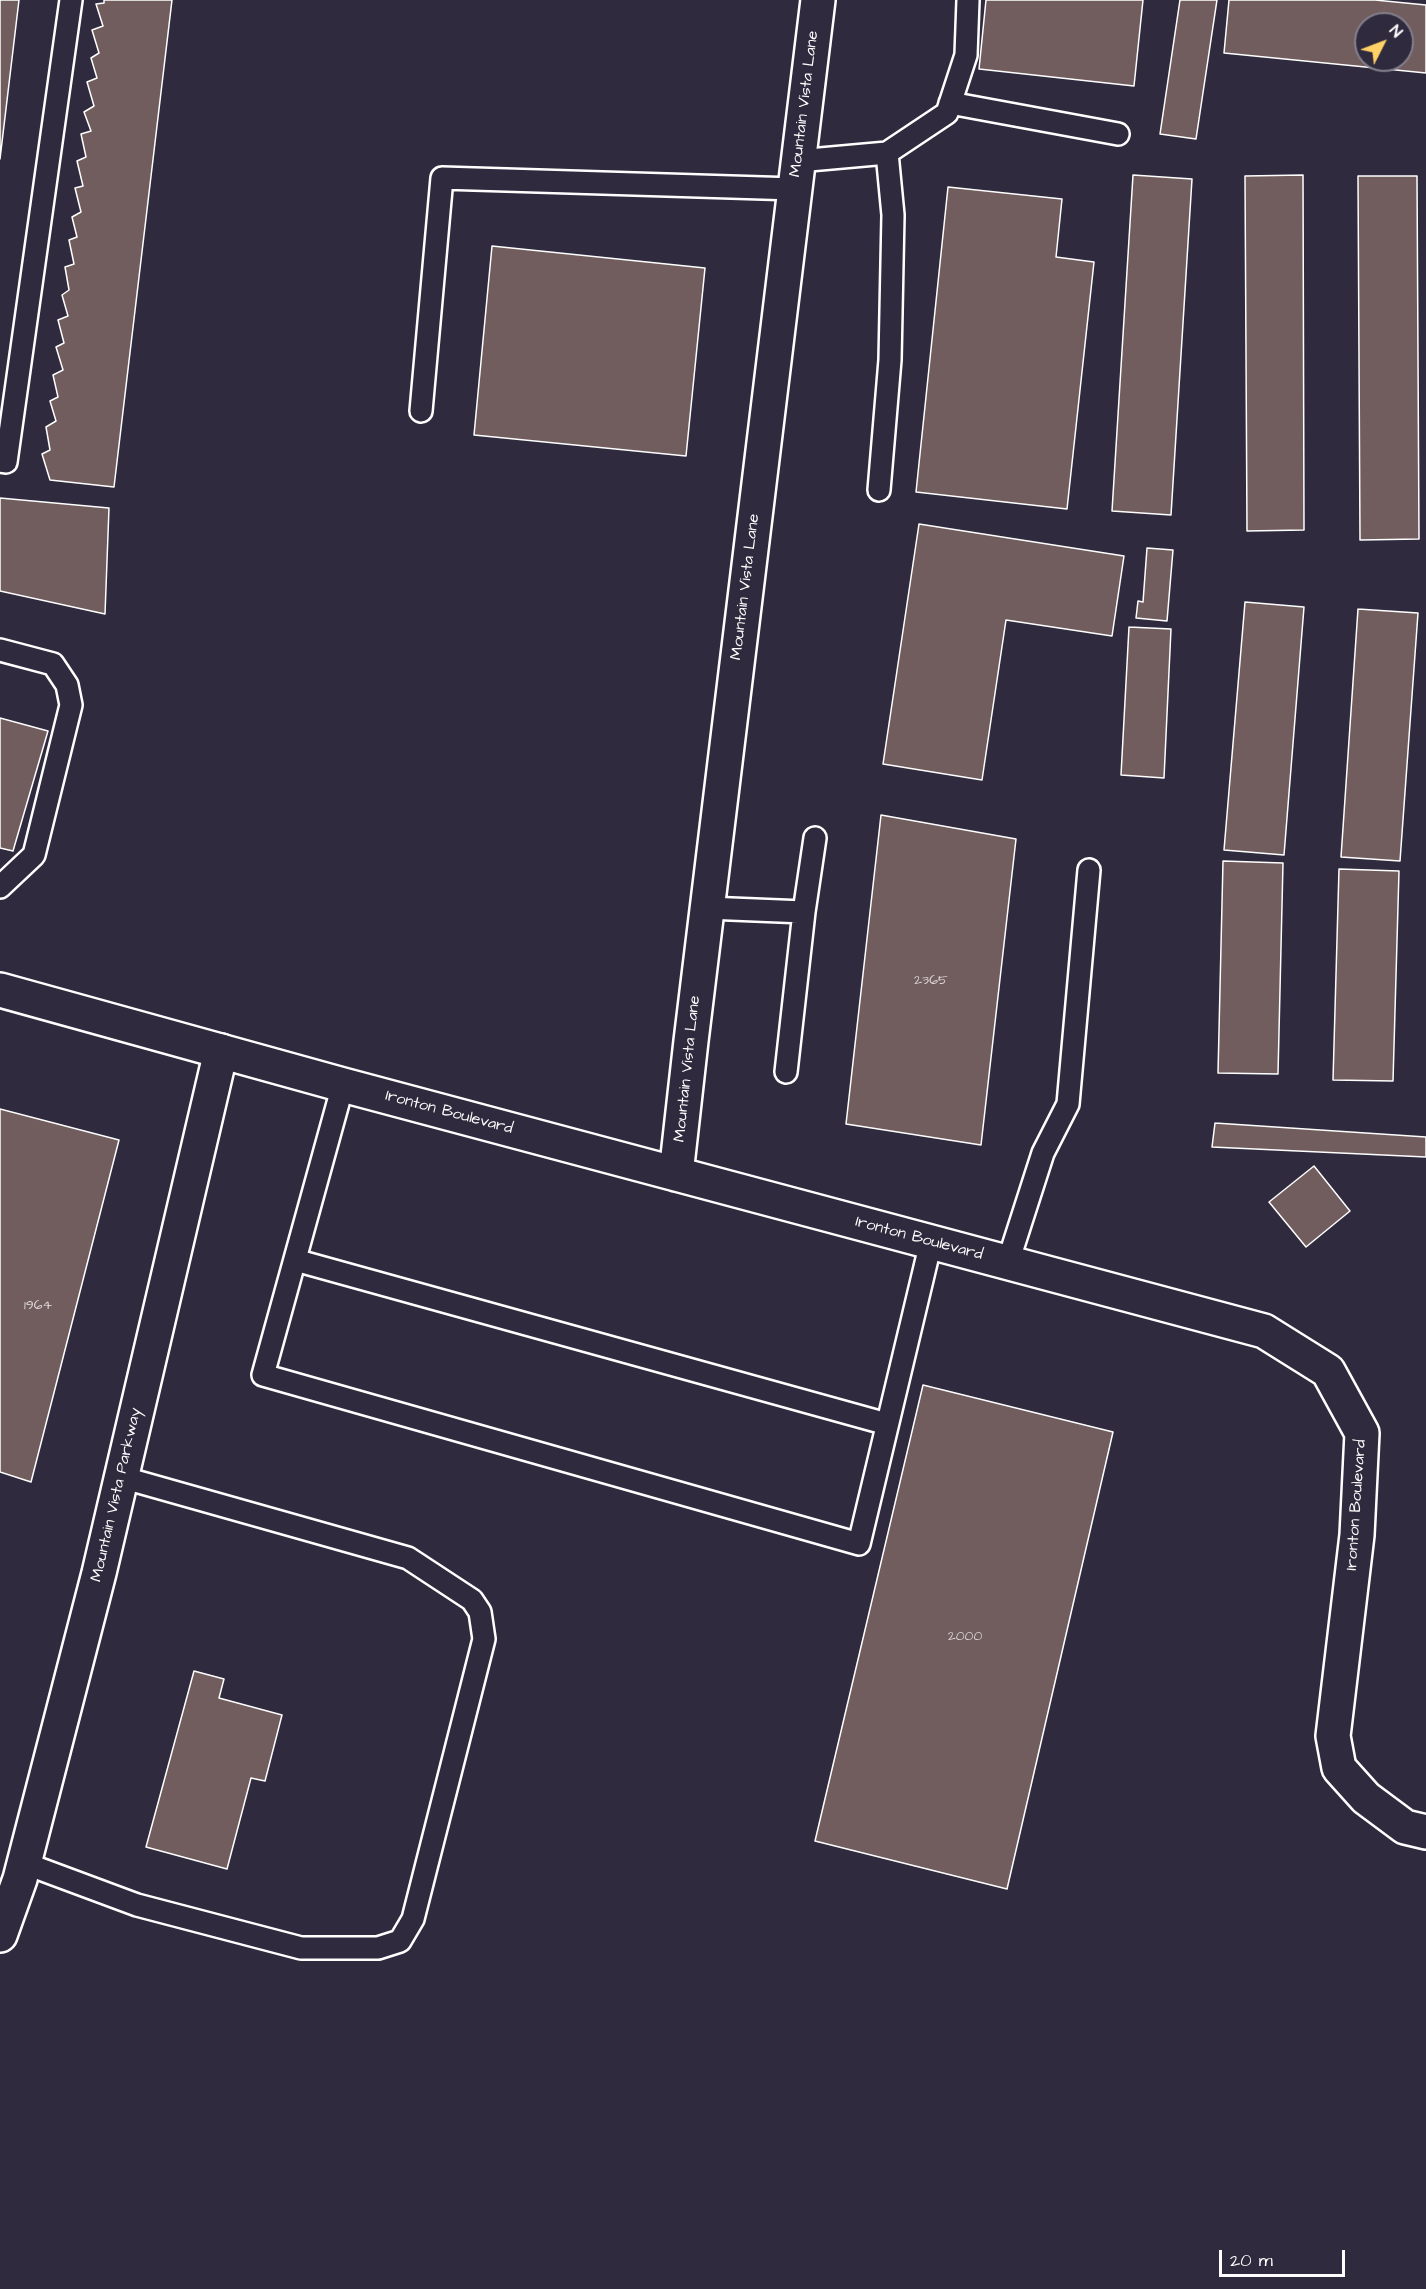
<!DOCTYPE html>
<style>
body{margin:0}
#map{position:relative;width:1426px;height:2289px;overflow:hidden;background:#2f2a3d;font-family:"Architects Daughter",sans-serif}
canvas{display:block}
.north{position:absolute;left:1354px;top:12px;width:60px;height:60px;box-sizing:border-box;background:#2f2a3d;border:2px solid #827f8b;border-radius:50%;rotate:48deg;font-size:16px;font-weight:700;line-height:24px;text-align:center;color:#fff}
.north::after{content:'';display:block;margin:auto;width:21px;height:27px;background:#ffd166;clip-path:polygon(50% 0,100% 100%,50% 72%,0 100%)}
.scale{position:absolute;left:1219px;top:2250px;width:126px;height:27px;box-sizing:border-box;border:3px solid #fff;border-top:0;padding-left:8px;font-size:18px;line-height:21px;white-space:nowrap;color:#fff;-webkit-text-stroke:4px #2f2a3d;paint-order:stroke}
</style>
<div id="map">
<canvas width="1426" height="2289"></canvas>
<div class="north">N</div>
<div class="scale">20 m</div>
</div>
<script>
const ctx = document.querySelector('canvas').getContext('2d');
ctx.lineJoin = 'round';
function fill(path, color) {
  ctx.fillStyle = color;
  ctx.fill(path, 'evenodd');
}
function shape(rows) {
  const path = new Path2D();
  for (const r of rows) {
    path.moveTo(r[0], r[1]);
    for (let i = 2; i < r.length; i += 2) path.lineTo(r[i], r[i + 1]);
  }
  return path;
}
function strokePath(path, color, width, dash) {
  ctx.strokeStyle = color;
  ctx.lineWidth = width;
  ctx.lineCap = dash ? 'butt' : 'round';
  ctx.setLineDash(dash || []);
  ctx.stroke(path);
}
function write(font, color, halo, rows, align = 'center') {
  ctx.font = font + ' "Architects Daughter",sans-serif';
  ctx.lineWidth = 4.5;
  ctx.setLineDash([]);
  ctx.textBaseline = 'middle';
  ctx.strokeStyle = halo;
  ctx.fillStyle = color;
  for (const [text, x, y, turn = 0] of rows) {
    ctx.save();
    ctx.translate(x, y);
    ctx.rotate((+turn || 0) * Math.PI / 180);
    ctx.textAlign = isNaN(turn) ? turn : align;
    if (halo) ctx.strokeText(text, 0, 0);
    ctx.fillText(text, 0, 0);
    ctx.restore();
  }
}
const building = shape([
 [0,0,19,0,0,159,0,0],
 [104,0,172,0,114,487,50,480,42,454,50,450,46,427,56,421,50,401,58,397,53,375,63,370,56,347,64,343,58,320,68,316,62,295,69,290,65,267,74,264,69,240,77,237,72,217,81,212,75,188,83,186,77,161,86,157,81,134,91,131,84,112,94,106,87,82,97,78,91,58,99,53,92,30,103,26,96,4,104,3,104,0],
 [986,0,1143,0,1134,86,979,69,986,0],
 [1180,0,1217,0,1196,139,1160,134,1180,0],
 [1229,0,1375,0,1426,5,1426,73,1224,53,1229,0],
 [1366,24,1402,24,1402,60,1366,60,1366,24],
 [1133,175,1192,179,1171,515,1112,511,1133,175],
 [1303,175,1304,530,1247,531,1245,176,1303,175],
 [1358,176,1417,176,1419,539,1360,540,1358,176],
 [948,187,1062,199,1056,257,1094,262,1067,509,916,492,948,187],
 [492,246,705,268,686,456,474,435,492,246],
 [0,498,109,508,105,614,0,591,0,498],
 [919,524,1124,556,1112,636,1006,620,982,780,883,764,919,524],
 [1147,548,1173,550,1167,621,1136,618,1138,601,1143,602,1147,548],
 [1245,602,1304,607,1284,855,1224,850,1245,602],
 [1358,609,1418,613,1400,861,1341,857,1358,609],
 [1129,627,1171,629,1164,778,1121,775,1129,627],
 [0,718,48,731,13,851,0,848,0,718],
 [881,815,1016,839,981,1145,846,1124,881,815],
 [1223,861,1283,863,1278,1074,1218,1073,1223,861],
 [1339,869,1399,871,1393,1081,1333,1080,1339,869],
 [0,1109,119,1140,31,1482,0,1472,0,1109],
 [1215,1123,1426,1137,1426,1157,1212,1147,1215,1123],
 [1314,1166,1350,1211,1306,1247,1269,1202,1314,1166],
 [923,1385,1113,1432,1007,1889,815,1841,923,1385],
 [194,1671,224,1679,219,1698,282,1715,265,1781,251,1778,227,1869,146,1847,194,1671]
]);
fill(building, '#715c5e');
strokePath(building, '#fff', 1.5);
const lane = shape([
 [950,103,1118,134],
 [798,161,887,153,947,113,966,55,968,0],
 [421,411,442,178,795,189],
 [0,461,6,462,71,0],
 [879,490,890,360,893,215,887,153],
 [0,650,53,664,67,685,71,705,34,855,0,887],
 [707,908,804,912,786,1072],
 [804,912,815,838],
 [343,1085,263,1375,859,1544,931,1242],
 [295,1260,887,1424],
 [1008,1262,1043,1153,1068,1104,1089,870],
 [24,1863,137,1905,301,1948,378,1948,400,1941,413,1919,484,1639,480,1612,472,1600,408,1558,121,1477]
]);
const street = shape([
 [0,990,343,1085,1264,1331,1328,1371,1362,1433,1357,1535,1333,1736,1339,1768,1366,1798,1405,1827,1426,1832],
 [676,1174,691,1041,818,0]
]);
const secondary = shape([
 [0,1935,20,1879,99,1573,221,1051]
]);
strokePath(lane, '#fff', 26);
strokePath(street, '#fff', 38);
strokePath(secondary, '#fff', 38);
strokePath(lane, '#2f2a3d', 21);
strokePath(street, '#2f2a3d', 33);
strokePath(secondary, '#2f2a3d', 33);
write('14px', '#dcd6d7', null, [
 ["2365",931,981],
 ["1964",38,1306],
 ["2000",965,1637]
]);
write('16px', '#fff', '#2f2a3d', [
 ["Mountain Vista Lane",805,104,-83],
 ["Mountain Vista Lane",746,587,-83],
 ["Mountain Vista Lane",688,1069,-84],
 ["Ironton Boulevard",449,1113,15],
 ["Ironton Boulevard",919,1239,15],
 ["Mountain Vista Parkway",117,1495,-77],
 ["Ironton Boulevard",1357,1505,-86]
]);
</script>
